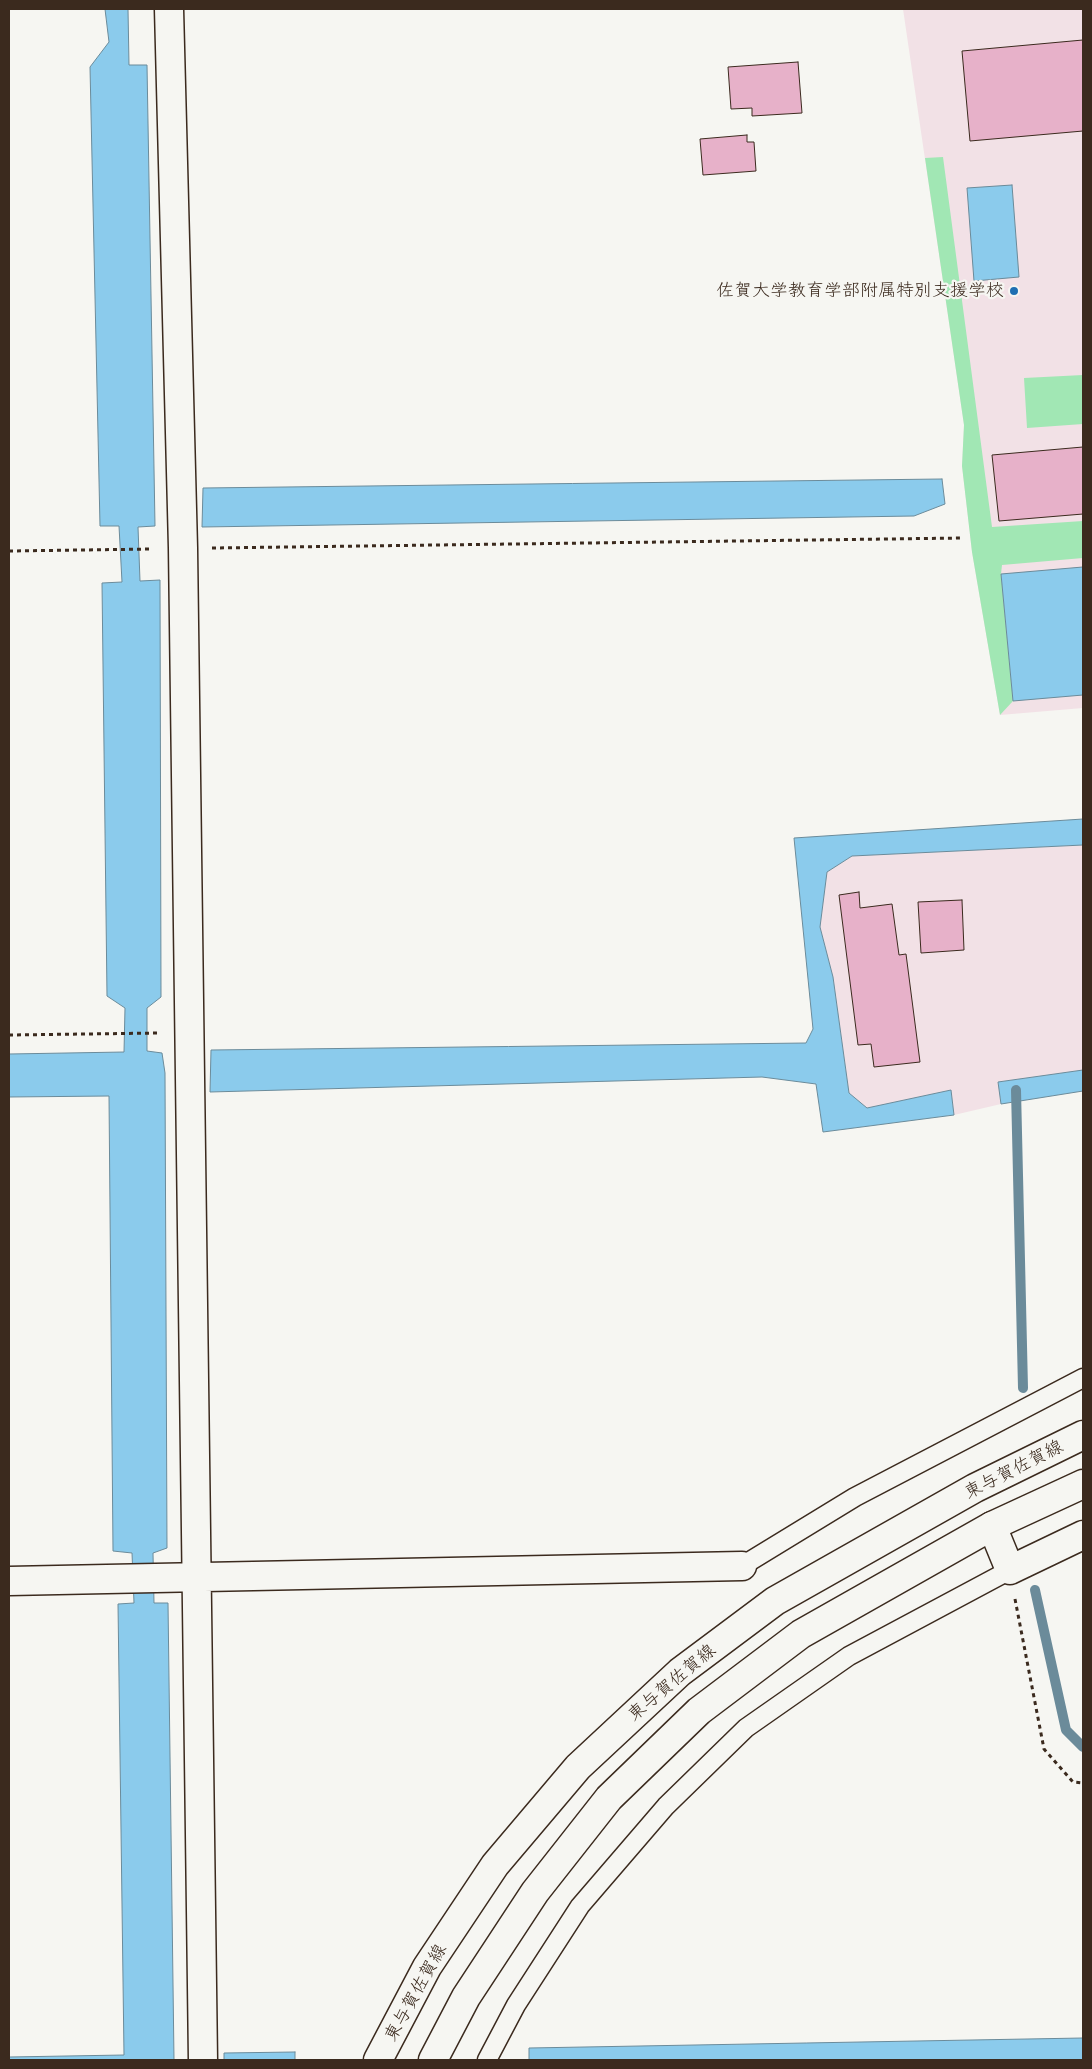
<!DOCTYPE html>
<meta charset="utf-8">
<style>
body{margin:0}
#map{position:relative;width:1092px;height:2069px;overflow:hidden;background:#f6f6f2;font-family:"Patrick Hand",sans-serif}
canvas{display:block}
.frame{position:absolute;inset:0;border:10px solid #3b2a1e;pointer-events:none}
</style>
<div id="map">
<canvas width="1092" height="2069"></canvas>
<div class="frame"></div>
</div>
<script>
const ctx = document.querySelector('canvas').getContext('2d');
ctx.lineJoin = 'round';
function fill(path, color) {
  ctx.fillStyle = color;
  ctx.fill(path, 'evenodd');
}
function shape(rows) {
  const path = new Path2D();
  for (const r of rows) {
    path.moveTo(r[0], r[1]);
    for (let i = 2; i < r.length; i += 2) path.lineTo(r[i], r[i + 1]);
  }
  return path;
}
function strokePath(path, color, width, dash) {
  ctx.strokeStyle = color;
  ctx.lineWidth = width;
  ctx.lineCap = dash ? 'butt' : 'round';
  ctx.setLineDash(dash || []);
  ctx.stroke(path);
}
function write(font, color, halo, rows, align = 'center') {
  ctx.font = font + ' "Patrick Hand","Klee One",sans-serif';
  ctx.lineWidth = 4.5;
  ctx.setLineDash([]);
  ctx.textBaseline = 'middle';
  ctx.strokeStyle = halo;
  ctx.fillStyle = color;
  for (const [text, x, y, turn = 0] of rows) {
    ctx.save();
    ctx.translate(x, y);
    ctx.rotate((+turn || 0) * Math.PI / 180);
    ctx.textAlign = isNaN(turn) ? turn : align;
    if (halo) ctx.strokeText(text, 0, 0);
    ctx.fillText(text, 0, 0);
    ctx.restore();
  }
}
fill(shape([
 [903,9,1083,9,1083,708,1000,715,972,552,962,466,964,425],
 [1083,845,1083,1070,998,1082,1001,1104,954,1115,951,1090,867,1108,849,1093,833,977,820,927,827,872,852,856]
]), '#f2e1e6');
fill(shape([
 [943,157,992,527,1083,521,1083,558,1002,565,1001,574,1013,701,1000,715,972,552,962,466,964,425,925,158],
 [1083,375,1083,424,1027,428,1024,378]
]), '#a1e7b4');
const water = shape([
 [105,9,128,9,129,65,147,65,155,526,138,527,140,581,160,580,161,997,147,1008,147,1051,162,1053,165,1073,167,1548,153,1553,154,1603,168,1603,174,2060,9,2060,9,2057,124,2055,118,1604,134,1603,132,1553,113,1551,109,1096,9,1097,9,1054,124,1052,125,1008,107,996,102,583,122,582,119,526,100,526,90,67,109,42,105,9],
 [1012,185,1019,277,974,281,967,188,1012,185],
 [942,479,945,504,914,516,202,527,203,488,942,479],
 [1083,567,1083,695,1013,701,1001,574,1083,567],
 [1083,819,1083,845,852,856,827,872,820,927,833,977,849,1093,867,1108,951,1090,954,1115,823,1132,816,1084,762,1077,210,1092,211,1050,806,1043,813,1029,794,838,1083,819],
 [1083,1070,1083,1091,1001,1104,998,1082,1083,1070],
 [1083,2038,1083,2060,529,2060,529,2048,1083,2038],
 [295,2052,295,2060,224,2060,224,2053,295,2052]
]);
fill(water, '#8bcbec');
strokePath(water, '#6b8b9a', 1);
strokePath(shape([
 [1016,1090,1023,1388],
 [1035,1590,1066,1730,1083,1747]
]), '#6b8b9a', 10);
const building = shape([
 [1083,40,1083,131,970,141,962,51,1083,40],
 [798,62,802,113,752,116,752,108,731,109,728,67,798,62],
 [747,135,747,142,754,142,756,171,703,175,700,139,747,135],
 [1083,447,1083,514,999,521,992,455,1083,447],
 [859,892,860,908,892,904,899,955,906,954,920,1062,874,1067,871,1044,858,1045,839,895,859,892],
 [962,900,964,950,921,953,918,902,962,900]
]);
fill(building, '#e7b1c9');
strokePath(building, '#3b2a1e', 1);
const lane = shape([
 [742,1566,855,1497,1083,1378],
 [487,2060,516,2005,580,1906,666,1806,746,1728,849,1656,1010,1570]
]);
const street = shape([
 [169,9,183,548,203,2060],
 [992,1526,1010,1570,1083,1535],
 [9,1581,742,1566]
]);
const secondary = shape([
 [378,2060,427,1967,495,1865,578,1767,680,1672,775,1601,975,1488,1083,1435],
 [433,2060,466,1997,535,1892,609,1798,699,1711,801,1634,992,1526,1083,1484]
]);
strokePath(lane, '#3b2a1e', 21);
strokePath(street, '#3b2a1e', 31);
strokePath(secondary, '#3b2a1e', 31);
strokePath(shape([
 [212,548,962,538],
 [9,551,153,549],
 [9,1035,161,1033],
 [1015,1599,1044,1749,1073,1782,1083,1783]
]), '#3b2a1e', 3, [4, 4]);
strokePath(lane, '#f6f6f2', 18);
strokePath(street, '#f6f6f2', 28);
strokePath(secondary, '#f6f6f2', 28);
for (const [x, y, r, color] of [
 [1014,291,5,"#1f6fb2"]
]) {
  const dot = new Path2D();
  dot.arc(x, y, r, 0, 2 * Math.PI);
  ctx.fillStyle = color;
  ctx.fill(dot);
  strokePath(dot, '#f6f6f2', 2);
}
write('18px', '#3b2a1e', '#f6f6f2', [
 ["佐賀大学教育学部附属特別支援学校",1004,291]
], 'right');
write('18px', '#3b2a1e', '#f6f6f2', [
 ["東与賀佐賀線",1014,1470,-27],
 ["東与賀佐賀線",672,1683,-40],
 ["東与賀佐賀線",416,1993,-61]
]);
</script>
